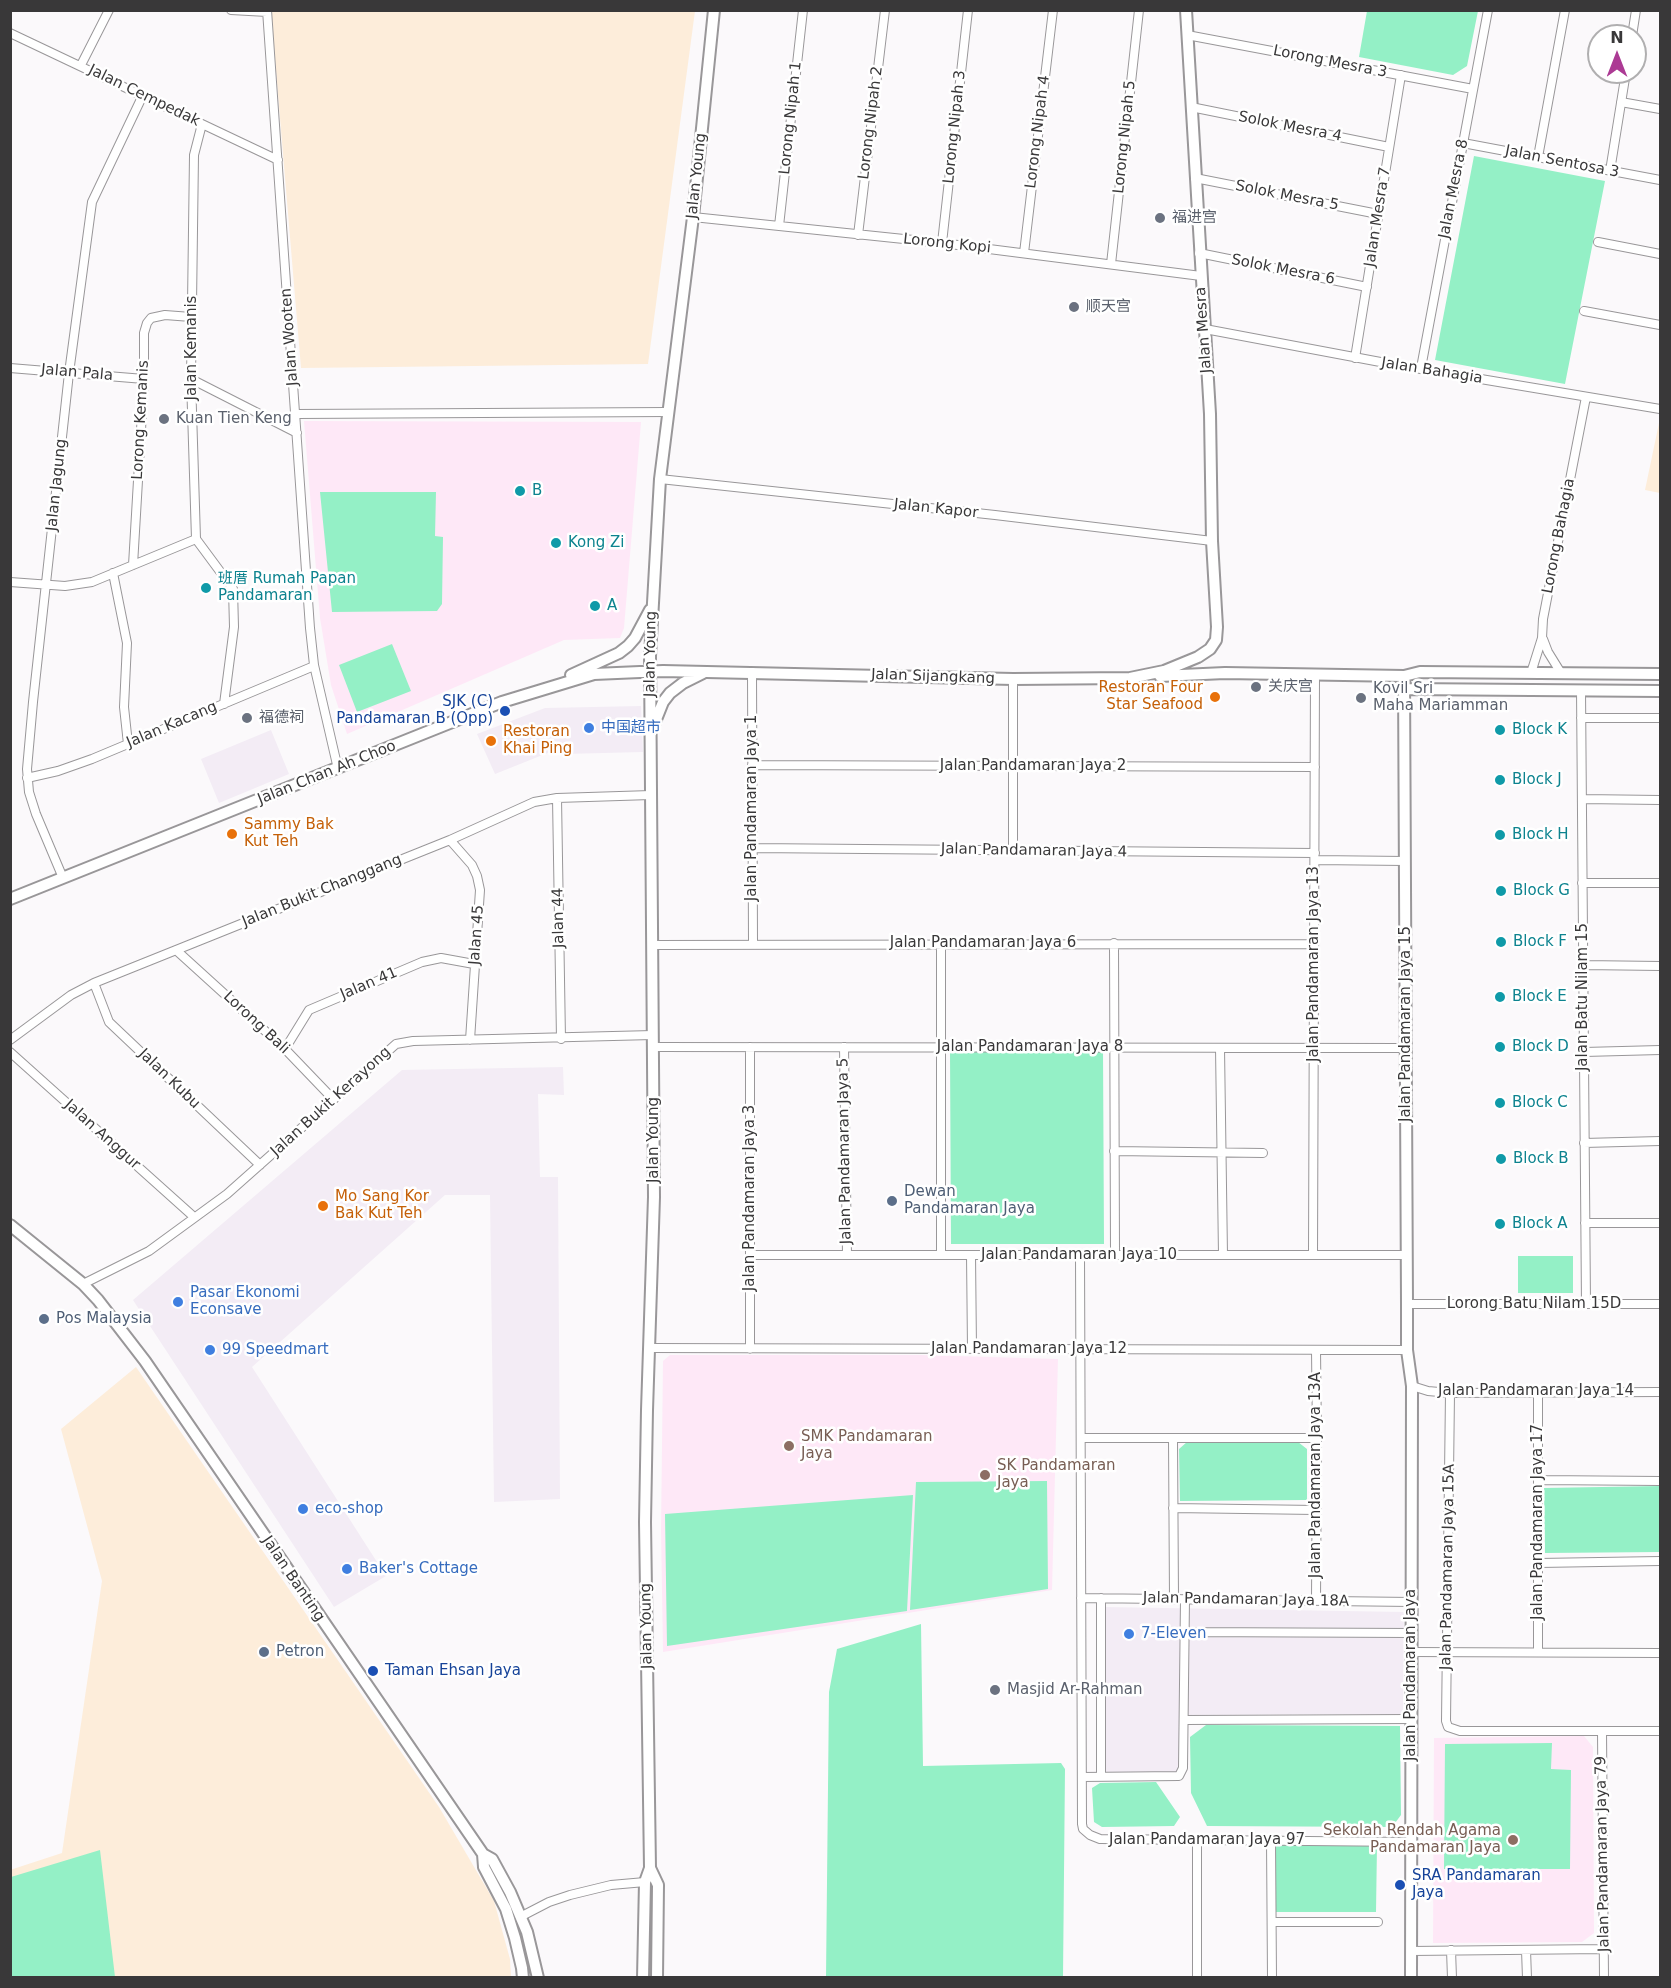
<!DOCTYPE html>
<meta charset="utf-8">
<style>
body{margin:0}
#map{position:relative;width:1671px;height:1988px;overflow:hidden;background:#fbf9fb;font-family:"DejaVu Sans",sans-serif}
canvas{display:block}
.frame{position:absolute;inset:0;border:12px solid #393839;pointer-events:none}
.north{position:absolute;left:1587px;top:24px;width:60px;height:60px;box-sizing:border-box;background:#fff;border:2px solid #b0afb0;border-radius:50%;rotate:0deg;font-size:16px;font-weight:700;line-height:24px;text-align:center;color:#393839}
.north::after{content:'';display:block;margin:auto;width:21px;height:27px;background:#ac3a94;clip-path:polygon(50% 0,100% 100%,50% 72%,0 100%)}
</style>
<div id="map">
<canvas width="1671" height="1988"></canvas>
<div class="frame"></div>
<div class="north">N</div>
</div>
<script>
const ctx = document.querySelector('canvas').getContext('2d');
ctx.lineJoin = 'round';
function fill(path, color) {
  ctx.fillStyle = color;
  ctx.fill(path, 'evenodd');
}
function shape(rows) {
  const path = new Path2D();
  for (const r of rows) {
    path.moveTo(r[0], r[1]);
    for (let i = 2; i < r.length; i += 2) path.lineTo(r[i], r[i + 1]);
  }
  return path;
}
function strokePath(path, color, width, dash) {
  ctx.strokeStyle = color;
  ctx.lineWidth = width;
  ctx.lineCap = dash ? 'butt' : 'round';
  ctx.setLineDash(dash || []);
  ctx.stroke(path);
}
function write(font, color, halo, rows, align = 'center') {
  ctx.font = font + ' "DejaVu Sans","Noto Sans SC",sans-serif';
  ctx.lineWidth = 5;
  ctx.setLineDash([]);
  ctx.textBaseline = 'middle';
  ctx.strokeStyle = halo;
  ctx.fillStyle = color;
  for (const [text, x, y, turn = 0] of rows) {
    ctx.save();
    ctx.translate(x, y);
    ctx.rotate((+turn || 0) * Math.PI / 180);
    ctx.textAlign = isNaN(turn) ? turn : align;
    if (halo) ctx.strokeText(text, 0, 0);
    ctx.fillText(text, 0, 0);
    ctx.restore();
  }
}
fill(shape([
 [641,706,643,752,564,754,555,750,495,774,477,734,545,708],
 [271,730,289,774,219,803,201,759],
 [563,1067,564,1095,538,1094,540,1177,558,1177,560,1499,494,1502,490,1195,445,1195,252,1367,386,1576,334,1607,133,1300,402,1070],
 [1105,1607,1404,1612,1403,1714,1181,1715,1180,1767,1176,1773,1105,1773]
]), '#f3ecf5');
fill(shape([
 [271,11,695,11,648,364,301,368],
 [1659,423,1660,423,1660,493,1645,490],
 [136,1367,439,1807,494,1901,510,1959,511,1977,11,1977,10,1870,62,1853,102,1581,61,1429]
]), '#fdedda');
fill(shape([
 [304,421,641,422,624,628,620,638,564,640,347,734,331,685,320,618],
 [670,1355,921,1355,1058,1359,1052,1590,663,1652,661,1530,663,1361],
 [1584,1736,1593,1747,1594,1933,1582,1942,1433,1943,1434,1738]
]), '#fee8f7');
fill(shape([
 [1367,11,1478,11,1467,66,1453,75,1359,57],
 [1474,156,1605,181,1565,384,1435,360],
 [320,492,436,492,435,536,443,537,442,604,437,611,332,612],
 [392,644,411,691,357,712,339,665],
 [1103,1050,1104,1244,951,1244,950,1051],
 [1518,1256,1573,1256,1573,1293,1518,1293],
 [1187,1442,1298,1442,1307,1449,1307,1500,1180,1501,1179,1449],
 [1047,1481,1048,1589,910,1610,916,1482],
 [1660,1486,1660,1552,1545,1553,1544,1488],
 [913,1495,907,1611,667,1646,665,1514],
 [921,1624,923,1766,1061,1763,1065,1769,1063,1977,826,1977,829,1692,837,1649],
 [1206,1725,1400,1726,1401,1815,1392,1827,1207,1826,1191,1793,1190,1737],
 [1552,1743,1551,1769,1571,1770,1570,1869,1444,1869,1445,1744],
 [1156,1782,1180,1817,1174,1826,1102,1827,1094,1822,1092,1788,1100,1783],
 [1274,1845,1377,1845,1376,1912,1274,1912],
 [100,1850,115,1977,11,1977,11,1877]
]), '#94f0c6');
const street = shape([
 [231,10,267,12],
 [267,10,310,628,314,665,338,769],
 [10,33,278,160],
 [1187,35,1473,89],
 [1632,36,1636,10],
 [81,65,109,10],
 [1621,102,1660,109],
 [1191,107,1389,147],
 [202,124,194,155,191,379,196,539,233,589,234,627,224,704],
 [1463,143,1660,180],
 [1538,157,1565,10],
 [1610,171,1626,72],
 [1195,178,1378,214],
 [693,217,942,243,1201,276],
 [779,226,803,10],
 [858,235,885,10],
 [1598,242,1660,254],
 [942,243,968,10],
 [1024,253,1053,10],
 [1199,253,1367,287],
 [1111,264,1139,10],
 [1584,311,1660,325],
 [1205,329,1391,364,1660,409],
 [1355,358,1401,75],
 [10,368,144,379],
 [1421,368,1488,10],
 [191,379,297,433],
 [296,414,668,412],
 [660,479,995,515,1212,541],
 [133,565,144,379,144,333,147,323,151,318,165,315,191,317],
 [113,573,127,643,124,707,128,744],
 [10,582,65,586,92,582,196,539],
 [1543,639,1548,652,1561,673],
 [752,672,753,943],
 [1531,673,1542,638,1543,619,1586,397],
 [1013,679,1013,850],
 [1581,690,1586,1304],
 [1581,718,1660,718],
 [752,765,1315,767],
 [27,778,58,771,92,759,314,666],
 [557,798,561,1039],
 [1582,799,1660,800],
 [450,840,472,865,477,876,480,890,470,1040],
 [753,848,1315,853],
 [1315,860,1405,861],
 [63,878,36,814,29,792,27,769,33,702,69,373,92,202,142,97],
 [1582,883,1660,883],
 [941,943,941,1255],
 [1114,943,1115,1255],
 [652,945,1314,944],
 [176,950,285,1049,333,1099],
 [1583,965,1660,966],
 [94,983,109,1022,260,1165],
 [10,1040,71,995,94,983,450,840,534,802,557,798,651,795],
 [653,1047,1406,1048],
 [844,1047,847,1255],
 [1220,1048,1223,1255],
 [285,1049,309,1010,422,962,441,958,474,964],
 [10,1052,194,1217],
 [1584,1052,1660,1050],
 [1584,1143,1660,1141],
 [1114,1151,1263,1153],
 [1585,1223,1660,1223],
 [750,1255,1407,1255],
 [971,1255,972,1349],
 [1080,1255,1082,1824,1083,1829,1090,1835,1100,1839,1411,1842],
 [1313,1255,1315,674],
 [83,1284,149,1251,227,1194,396,1044,413,1041,653,1035],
 [1407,1304,1660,1304],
 [650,1348,1407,1350],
 [750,1349,750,1047],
 [1316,1350,1317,1438,1316,1600],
 [1412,1386,1428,1391,1450,1393,1660,1392],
 [1450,1393,1446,1721,1448,1727,1460,1731,1660,1731],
 [1081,1438,1317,1438],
 [1173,1439,1174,1599],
 [1539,1480,1660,1481],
 [1173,1508,1316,1510],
 [1539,1563,1660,1561],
 [1081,1598,1412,1602],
 [1101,1598,1101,1777],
 [1185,1632,1411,1633],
 [1411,1652,1660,1653],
 [1538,1652,1538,1392],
 [1184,1720,1411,1719],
 [1602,1731,1604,1978],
 [1082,1777,1179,1776,1183,1768,1185,1599],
 [1197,1840,1197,1978],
 [1271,1841,1272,1978],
 [520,1917,549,1902,570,1895,611,1885,645,1882],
 [1272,1922,1378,1922],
 [1451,1950,1452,1978],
 [1526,1950,1527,1978],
 [1411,1951,1604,1949]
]);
const secondary = shape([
 [571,675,619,653,628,646,635,638,650,610],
 [1160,676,1225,673,1404,676,1420,672,1660,674],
 [1404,676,1407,1304,1407,1350,1412,1386,1411,1978],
 [1404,689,1660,691],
 [653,727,663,702,670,693,683,683,703,673],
 [10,899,502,702,594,674,663,671,1013,679,1130,678,1164,671,1198,657,1210,649,1216,640,1217,627,1212,541,1210,414,1186,10],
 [10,1225,83,1284,98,1300,145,1361,483,1854,492,1859,510,1892,527,1932,538,1978],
 [483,1854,484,1867,506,1909,515,1938,522,1968,523,1978],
 [650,1868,658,1885,657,1978],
 [643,1978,645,1882,650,1868,645,1522,647,1410,654,1197,650,656,660,479,693,217,714,10]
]);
strokePath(street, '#999799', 10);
strokePath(secondary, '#999799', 14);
strokePath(street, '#fff', 8);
strokePath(secondary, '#fff', 10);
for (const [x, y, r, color] of [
 [1160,218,6,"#6b7280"],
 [1074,307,6,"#6b7280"],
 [164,419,6,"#6b7280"],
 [520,491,6,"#0f9aa8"],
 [556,543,6,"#0f9aa8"],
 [206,588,6,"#0f9aa8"],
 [595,606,6,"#0f9aa8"],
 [1256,687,6,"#6b7280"],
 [1215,697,6,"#e8710a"],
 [1361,698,6,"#6b7280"],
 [505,711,6,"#1a4fb4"],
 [247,718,6,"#6b7280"],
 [589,728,6,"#3f7fe0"],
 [1500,730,6,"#0f9aa8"],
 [491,741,6,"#e8710a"],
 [1500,780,6,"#0f9aa8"],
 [232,834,6,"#e8710a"],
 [1500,835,6,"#0f9aa8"],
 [1501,891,6,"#0f9aa8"],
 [1501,942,6,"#0f9aa8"],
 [1500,997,6,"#0f9aa8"],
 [1500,1047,6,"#0f9aa8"],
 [1500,1103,6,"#0f9aa8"],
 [1501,1159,6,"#0f9aa8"],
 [892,1201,6,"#5c6f8a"],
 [323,1206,6,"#e8710a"],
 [1500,1224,6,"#0f9aa8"],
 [178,1302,6,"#3f7fe0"],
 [44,1319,6,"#5c6f8a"],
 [210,1350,6,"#3f7fe0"],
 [789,1446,6,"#8d6e63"],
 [985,1475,6,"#8d6e63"],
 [303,1509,6,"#3f7fe0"],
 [347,1569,6,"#3f7fe0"],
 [1129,1634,6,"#3f7fe0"],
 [264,1652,6,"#5c6f8a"],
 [373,1671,6,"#1a4fb4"],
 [995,1690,6,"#6b7280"],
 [1513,1840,6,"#8d6e63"],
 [1400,1885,6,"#1a4fb4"]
]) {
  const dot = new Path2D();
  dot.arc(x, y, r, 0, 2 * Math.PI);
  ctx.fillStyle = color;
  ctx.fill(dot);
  strokePath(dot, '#fff', 2);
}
write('15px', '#393839', '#fff', [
 ["Lorong Mesra 3",1330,62,11],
 ["Jalan Cempedak",144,96,26],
 ["Lorong Nipah 1",791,118,-84],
 ["Lorong Nipah 2",871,123,-83],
 ["Lorong Nipah 3",955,127,-84],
 ["Solok Mesra 4",1290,127,11],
 ["Lorong Nipah 4",1038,132,-83],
 ["Lorong Nipah 5",1125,137,-84],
 ["Jalan Sentosa 3",1562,162,11],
 ["Jalan Young",697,176,-84],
 ["Jalan Mesra 8",1454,189,-79],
 ["Solok Mesra 5",1287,196,11],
 ["Jalan Mesra 7",1378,217,-81],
 ["Lorong Kopi",947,244,6],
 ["Solok Mesra 6",1283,270,11],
 ["Jalan Mesra",1204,330,-94],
 ["Jalan Wooten",290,337,-94],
 ["Jalan Kemanis",192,348,-90],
 ["Jalan Bahagia",1432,371,9],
 ["Jalan Pala",77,373,5],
 ["Lorong Kemanis",141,420,-87],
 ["Jalan Jagung",57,485,-84],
 ["Jalan Kapor",936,509,6],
 ["Lorong Bahagia",1559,536,-79],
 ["Jalan Young",651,654,-89],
 ["Jalan Sijangkang",933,677,2],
 ["Jalan Kacang",172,725,-23],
 ["Jalan Pandamaran Jaya 2",1033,766],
 ["Jalan Chan Ah Choo",327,773,-22],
 ["Jalan Pandamaran Jaya 1",752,808,-90],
 ["Jalan Pandamaran Jaya 4",1034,851,1],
 ["Jalan Bukit Changgang",322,891,-22],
 ["Jalan 44",559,918,-91],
 ["Jalan 45",477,935,-86],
 ["Jalan Pandamaran Jaya 6",983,943],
 ["Jalan Pandamaran Jaya 13",1314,964,-90],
 ["Jalan 41",369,984,-23],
 ["Jalan Batu Nilam 15",1583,997,-90],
 ["Lorong Bali",256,1023,43],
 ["Jalan Pandamaran Jaya 15",1406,1024,-90],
 ["Jalan Pandamaran Jaya 8",1030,1047],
 ["Jalan Kubu",169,1079,44],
 ["Jalan Bukit Kerayong",331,1102,-42],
 ["Jalan Anggur",102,1135,42],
 ["Jalan Young",654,1140,-90],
 ["Jalan Pandamaran Jaya 5",845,1151,-91],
 ["Jalan Pandamaran Jaya 3",750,1198,-90],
 ["Jalan Pandamaran Jaya 10",1079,1255],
 ["Lorong Batu Nilam 15D",1534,1304],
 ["Jalan Pandamaran Jaya 12",1029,1349],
 ["Jalan Pandamaran Jaya 14",1536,1391],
 ["Jalan Pandamaran Jaya 13A",1316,1475,-90],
 ["Jalan Pandamaran Jaya 17",1538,1522,-90],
 ["Jalan Pandamaran Jaya 15A",1448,1567,-89],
 ["Jalan Banting",293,1579,56],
 ["Jalan Pandamaran Jaya 18A",1246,1600,1],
 ["Jalan Young",647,1626,-91],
 ["Jalan Pandamaran Jaya",1411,1675,-90],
 ["Jalan Pandamaran Jaya 97",1207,1840],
 ["Jalan Pandamaran Jaya 79",1603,1854,-91]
]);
write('15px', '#5b616d', '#fff', [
 ["福进宫",1172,218],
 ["顺天宫",1086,307],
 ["Kuan Tien Keng",176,419],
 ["关庆宫",1268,687],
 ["Kovil Sri",1373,689],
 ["Maha Mariamman",1373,706],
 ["福德祠",259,718],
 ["Masjid Ar-Rahman",1007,1690]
], 'left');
write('15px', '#0d838f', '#fff', [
 ["B",532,491],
 ["Kong Zi",568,543],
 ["班厝 Rumah Papan",218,579],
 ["Pandamaran",218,596],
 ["A",607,606],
 ["Block K",1512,730],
 ["Block J",1512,780],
 ["Block H",1512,835],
 ["Block G",1513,891],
 ["Block F",1513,942],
 ["Block E",1512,997],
 ["Block D",1512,1047],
 ["Block C",1512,1103],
 ["Block B",1513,1159],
 ["Block A",1512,1224]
], 'left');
write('15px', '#c56008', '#fff', [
 ["Restoran Four",1203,688,"right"],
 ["Star Seafood",1203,705,"right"],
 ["Restoran",503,732],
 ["Khai Ping",503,749],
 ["Sammy Bak",244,825],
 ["Kut Teh",244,842],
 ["Mo Sang Kor",335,1197],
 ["Bak Kut Teh",335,1214]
], 'left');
write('15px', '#164399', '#fff', [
 ["SJK (C)",493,702,"right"],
 ["Pandamaran B (Opp)",493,719,"right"],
 ["Taman Ehsan Jaya",385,1671],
 ["SRA Pandamaran",1412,1876],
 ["Jaya",1412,1893]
], 'left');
write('15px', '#366cbe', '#fff', [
 ["中国超市",601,728],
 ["Pasar Ekonomi",190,1293],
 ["Econsave",190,1310],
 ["99 Speedmart",222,1350],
 ["eco-shop",315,1509],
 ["Baker's Cottage",359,1569],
 ["7-Eleven",1141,1634]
], 'left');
write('15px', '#4e5e75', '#fff', [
 ["Dewan",904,1192],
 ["Pandamaran Jaya",904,1209],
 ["Pos Malaysia",56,1319],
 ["Petron",276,1652]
], 'left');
write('15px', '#785e54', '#fff', [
 ["SMK Pandamaran",801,1437],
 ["Jaya",801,1454],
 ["SK Pandamaran",997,1466],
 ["Jaya",997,1483],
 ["Sekolah Rendah Agama",1501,1831,"right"],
 ["Pandamaran Jaya",1501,1848,"right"]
], 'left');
</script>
